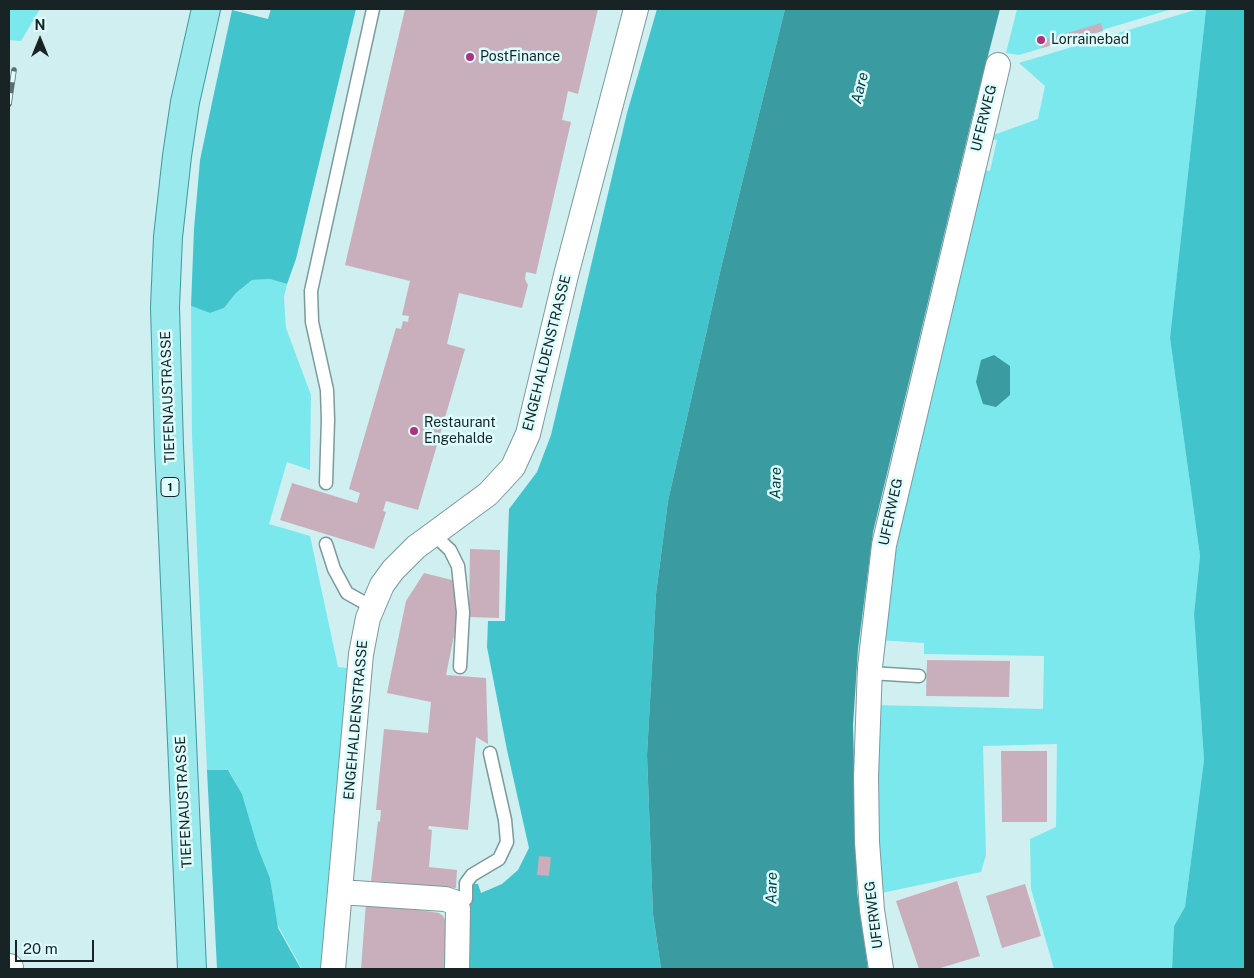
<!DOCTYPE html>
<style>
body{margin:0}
#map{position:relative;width:1254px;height:978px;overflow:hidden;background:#cfeff1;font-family:"Public Sans",sans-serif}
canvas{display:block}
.frame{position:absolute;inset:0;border:10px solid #172324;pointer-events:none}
.north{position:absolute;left:15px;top:15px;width:50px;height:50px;-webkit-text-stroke:4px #ddfdfe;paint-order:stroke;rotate:0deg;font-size:14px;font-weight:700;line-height:20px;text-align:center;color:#172324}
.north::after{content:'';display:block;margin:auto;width:18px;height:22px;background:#172324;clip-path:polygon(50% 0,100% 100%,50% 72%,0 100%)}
.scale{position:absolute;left:15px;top:940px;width:79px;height:22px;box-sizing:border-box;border:2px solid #172324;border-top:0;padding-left:6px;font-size:15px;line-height:18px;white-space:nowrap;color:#172324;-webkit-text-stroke:4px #ddfdfe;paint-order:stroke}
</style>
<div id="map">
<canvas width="1254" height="978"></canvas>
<div class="frame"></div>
<div class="north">N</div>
<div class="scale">20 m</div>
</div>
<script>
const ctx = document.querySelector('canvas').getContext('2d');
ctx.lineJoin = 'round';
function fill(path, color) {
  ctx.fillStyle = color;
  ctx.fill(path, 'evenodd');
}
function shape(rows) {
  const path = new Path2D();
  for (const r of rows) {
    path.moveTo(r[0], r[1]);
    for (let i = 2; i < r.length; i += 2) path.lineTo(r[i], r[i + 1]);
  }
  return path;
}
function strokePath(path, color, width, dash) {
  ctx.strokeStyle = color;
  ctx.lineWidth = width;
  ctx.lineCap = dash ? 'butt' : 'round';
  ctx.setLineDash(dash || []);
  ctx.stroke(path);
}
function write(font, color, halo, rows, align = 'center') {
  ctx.font = font + ' "Public Sans",sans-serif';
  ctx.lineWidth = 5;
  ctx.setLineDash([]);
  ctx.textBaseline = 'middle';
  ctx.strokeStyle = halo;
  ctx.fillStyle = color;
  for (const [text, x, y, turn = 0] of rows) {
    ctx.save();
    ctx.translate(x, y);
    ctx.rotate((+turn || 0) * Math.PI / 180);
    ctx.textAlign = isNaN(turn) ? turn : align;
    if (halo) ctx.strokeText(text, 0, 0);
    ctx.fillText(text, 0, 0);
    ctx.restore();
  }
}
fill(shape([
 [9,9,40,9,21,41,9,40],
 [1017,9,1172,9,1019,55,1006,53],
 [1198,9,1206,9,1170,338,1200,556,1194,614,1204,760,1185,907,1174,926,1172,969,1054,969,1031,889,1030,839,1056,827,1057,744,983,746,986,855,981,872,877,894,874,705,1043,709,1044,656,924,654,924,643,878,640,890,546,978,169,990,171,997,140,985,138,1038,119,1045,86,1019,63],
 [270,279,287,284,284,297,286,328,311,395,310,470,287,462,269,524,310,536,338,667,347,668,321,969,302,969,277,924,270,878,258,848,242,794,229,771,207,770,192,436,191,306,210,313,224,308,236,293,252,280]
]), '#7be8ee');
fill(shape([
 [271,9,356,9,296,259,287,284,270,279,252,280,236,293,224,308,210,313,191,306,194,229,200,160,213,98,232,10,268,19],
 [657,9,785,9,721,268,668,501,656,594,647,755,653,914,661,969,458,969,467,883,478,884,481,893,502,884,518,870,529,848,507,750,487,647,488,621,505,621,509,509,537,472,551,435,627,113],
 [1206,9,1245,9,1245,969,1172,969,1174,926,1185,907,1204,760,1194,614,1200,556,1170,338],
 [207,770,228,770,242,794,258,848,270,878,278,928,301,969,217,969]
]), '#41c4cb');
fill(shape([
 [785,9,1000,9,970,126,873,532,858,649,853,725,857,892,868,969,661,969,653,914,647,755,656,594,668,501,721,268],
 [994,355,1010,366,1010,395,996,407,983,404,976,382,981,360]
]), '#3a9ba0');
fill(shape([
 [405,9,598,9,578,94,568,91,562,120,571,122,536,274,526,272,525,279,528,285,522,308,459,293,447,344,465,349,418,510,386,501,383,511,386,512,374,549,280,520,292,483,357,503,360,493,349,489,396,328,401,329,403,321,408,322,409,316,402,315,410,281,345,265],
 [1101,23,1103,31,1042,48,1040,41],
 [470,549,500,550,499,618,469,617],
 [424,573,452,580,459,611,446,675,486,678,488,744,476,737,468,830,429,826,428,829,432,830,429,867,457,870,456,888,371,881,378,821,380,822,381,810,376,810,384,729,428,733,431,702,387,693,406,601],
 [927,660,1010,661,1009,697,926,696],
 [1001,751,1047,751,1047,822,1002,822],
 [539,856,551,857,549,876,537,875],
 [957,881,980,956,937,969,919,969,896,901],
 [1025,884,1041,936,1002,948,986,896],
 [366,902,439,913,443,916,447,924,447,969,361,969]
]), '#c9afbb');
const service = shape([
 [326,483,328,420,327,390,312,322,311,291,373,9],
 [433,534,450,550,458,566,463,612,460,667],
 [326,544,334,569,347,593,372,607],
 [870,673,919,676],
 [456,906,466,899,466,883,472,875,499,859,507,842,505,820,490,753]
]);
const minor = shape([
 [340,892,445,899,454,902,458,909,457,969],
 [333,969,361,654,368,618,382,585,393,570,416,547,488,494,513,467,528,434,566,275,636,9],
 [881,969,872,910,867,842,866,777,870,667,884,545,998,65]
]);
const tertiary = shape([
 [9,968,9,969]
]);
const primary = shape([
 [192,969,169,446,165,307,168,237,177,156,185,102,206,9]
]);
strokePath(service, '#7c9a9c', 15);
strokePath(minor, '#7c9a9c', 26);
strokePath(tertiary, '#7c9a9c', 30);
strokePath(primary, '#3f9a9f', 30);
strokePath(service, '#fff', 12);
strokePath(minor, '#fff', 24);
strokePath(tertiary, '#fff', 28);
strokePath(primary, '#99e9ed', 28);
const rail = shape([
 [9,104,14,70]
]);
strokePath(rail, '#5a6e6f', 5.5);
strokePath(rail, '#ddfdfe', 4, [11]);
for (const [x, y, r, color] of [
 [1041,40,5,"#b0317f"],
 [470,57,5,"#b0317f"],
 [414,431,5,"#b0317f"]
]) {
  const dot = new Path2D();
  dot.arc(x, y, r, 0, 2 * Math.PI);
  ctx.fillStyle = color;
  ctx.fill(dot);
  strokePath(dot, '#ddfdfe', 2);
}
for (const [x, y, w] of [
 [170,487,18]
]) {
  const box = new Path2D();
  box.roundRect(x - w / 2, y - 9.5, w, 19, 4);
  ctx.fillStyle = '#ddfdfe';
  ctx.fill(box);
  strokePath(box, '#172324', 1);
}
write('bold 12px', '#172324', null, [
 ["1",170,487]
]);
write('14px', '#172324', '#ddfdfe', [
 ["Lorrainebad",1051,40],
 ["PostFinance",480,57],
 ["Restaurant",424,423],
 ["Engehalde",424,439]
], 'left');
write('14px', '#172324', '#ddfdfe', [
 ["UFERWEG",984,118,-76],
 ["ENGEHALDENSTRASSE",547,353,-76],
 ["TIEFENAUSTRASSE",168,397,-92],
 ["UFERWEG",891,512,-78],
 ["ENGEHALDENSTRASSE",356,720,-85],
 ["TIEFENAUSTRASSE",184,802,-93],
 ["UFERWEG",874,915,-97]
]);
write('italic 15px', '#003e41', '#ddfdfe', [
 ["Aare",860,88,-76],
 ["Aare",776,483,-89],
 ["Aare",772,888,-89]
]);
</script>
